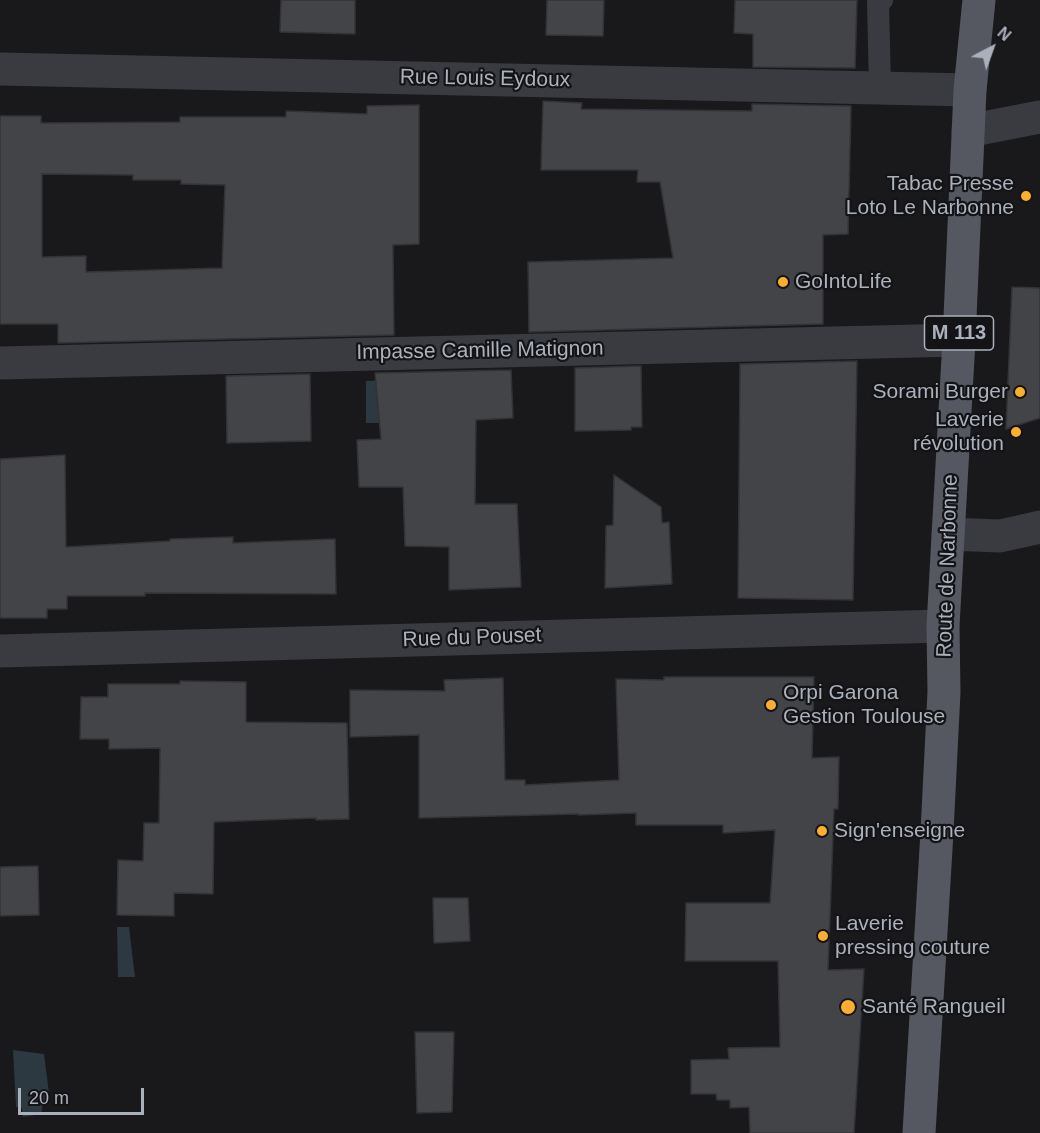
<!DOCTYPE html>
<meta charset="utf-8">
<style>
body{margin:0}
#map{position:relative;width:1040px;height:1133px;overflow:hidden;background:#19191b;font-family:Helvetica,sans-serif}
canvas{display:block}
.north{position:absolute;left:962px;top:18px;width:60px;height:60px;-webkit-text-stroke:4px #141416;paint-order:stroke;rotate:41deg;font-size:16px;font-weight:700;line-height:24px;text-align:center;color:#aab0bc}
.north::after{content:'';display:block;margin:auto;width:21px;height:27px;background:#aab0bc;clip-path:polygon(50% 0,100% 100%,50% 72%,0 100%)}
.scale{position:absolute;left:18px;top:1088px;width:126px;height:27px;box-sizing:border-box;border:3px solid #aab0bc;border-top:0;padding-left:8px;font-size:18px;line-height:21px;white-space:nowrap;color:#aab0bc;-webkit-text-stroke:4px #141416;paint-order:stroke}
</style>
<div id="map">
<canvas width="1040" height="1133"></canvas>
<div class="north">N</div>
<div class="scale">20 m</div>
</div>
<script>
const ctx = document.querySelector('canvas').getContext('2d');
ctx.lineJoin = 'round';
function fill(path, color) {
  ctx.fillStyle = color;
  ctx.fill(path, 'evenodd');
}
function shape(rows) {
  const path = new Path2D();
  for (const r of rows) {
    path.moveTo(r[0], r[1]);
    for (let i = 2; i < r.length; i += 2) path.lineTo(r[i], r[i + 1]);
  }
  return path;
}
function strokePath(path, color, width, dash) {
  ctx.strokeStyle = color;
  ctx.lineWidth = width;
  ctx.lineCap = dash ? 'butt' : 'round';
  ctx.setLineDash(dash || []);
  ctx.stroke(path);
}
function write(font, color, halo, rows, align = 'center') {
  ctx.font = font + ' Helvetica,sans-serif';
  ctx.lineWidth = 4.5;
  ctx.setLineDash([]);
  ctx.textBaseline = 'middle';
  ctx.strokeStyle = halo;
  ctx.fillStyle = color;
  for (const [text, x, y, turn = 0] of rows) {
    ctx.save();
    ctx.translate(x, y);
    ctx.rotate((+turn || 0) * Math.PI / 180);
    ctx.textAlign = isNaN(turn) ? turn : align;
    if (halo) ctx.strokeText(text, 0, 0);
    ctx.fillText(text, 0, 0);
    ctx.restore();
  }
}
fill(shape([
 [393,380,390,423,366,423,366,381],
 [117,927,129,927,135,977,118,977],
 [13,1050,44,1054,50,1101,43,1103,41,1114,23,1117,22,1108,16,1107]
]), '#2d3940');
const building = shape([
 [281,0,355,0,355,34,280,32,281,0],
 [547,0,604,0,603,36,546,35,547,0],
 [735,0,857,0,855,68,753,67,753,34,734,33,735,0],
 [543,101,582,103,581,109,752,111,752,104,851,106,848,234,823,235,823,324,529,332,528,262,673,258,660,182,637,182,638,170,541,170,543,101],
 [419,105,419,244,393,245,394,335,58,343,58,324,0,324,0,116,41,116,41,123,180,122,180,117,286,117,286,111,367,114,367,106,419,105],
 [42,174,133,175,133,180,181,180,181,184,225,185,222,268,86,272,86,256,42,257,42,174],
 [1012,287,1040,288,1040,418,1006,429,1012,287],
 [857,361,853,600,738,598,740,364,857,361],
 [641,366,642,427,631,427,631,430,575,431,575,368,641,366],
 [511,370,513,418,476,420,475,504,517,504,521,587,449,590,449,547,405,546,403,487,359,487,357,440,381,439,375,373,511,370],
 [310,374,311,441,227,443,226,376,310,374],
 [65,455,66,547,170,541,170,539,233,537,233,543,335,539,336,594,145,593,145,596,67,596,67,609,47,609,47,618,0,618,0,459,65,455],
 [614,475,661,507,662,523,669,522,672,584,605,588,606,526,613,525,614,475],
 [664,677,814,677,812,758,839,757,838,809,834,809,828,970,864,969,854,1133,750,1133,749,1107,730,1108,730,1100,717,1100,716,1094,691,1094,691,1060,729,1059,728,1048,780,1047,778,961,685,961,686,903,770,903,775,830,723,833,723,825,636,825,636,813,578,815,578,814,419,818,419,735,350,737,350,690,445,691,444,680,503,678,505,780,525,780,525,785,619,780,616,679,664,680,664,677],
 [180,681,246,682,246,722,347,723,349,819,316,820,316,818,214,822,213,894,174,893,174,916,117,915,118,860,143,861,144,823,159,823,160,748,109,749,109,739,80,739,81,697,108,697,108,684,180,684,180,681],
 [38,866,39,915,0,916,0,867,38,866],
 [433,898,468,898,470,941,434,943,433,898],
 [415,1032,454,1032,452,1112,417,1113,415,1032]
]);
fill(building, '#434448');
strokePath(building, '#333337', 1.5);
strokePath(shape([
 [880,88,878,3,882,0]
]), '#393b40', 22);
strokePath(shape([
 [0,69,970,90],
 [968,131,1040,117],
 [0,363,959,340],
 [948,534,1000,536,1040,527],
 [0,651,943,626]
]), '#393b40', 33);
strokePath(shape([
 [919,1133,937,832,944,692,943,626,959,340,970,90,979,0]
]), '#555860', 33);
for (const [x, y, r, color] of [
 [1026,196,6,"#fdae2f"],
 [783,282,6,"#fdae2f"],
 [1020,392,6,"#fdae2f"],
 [1016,432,6,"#fdae2f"],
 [771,705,6,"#fdae2f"],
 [822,831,6,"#fdae2f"],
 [823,936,6,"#fdae2f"],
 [848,1007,8,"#fdae2f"]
]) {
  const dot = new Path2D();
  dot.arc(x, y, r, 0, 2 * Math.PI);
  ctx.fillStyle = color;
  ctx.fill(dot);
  strokePath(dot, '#141416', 2);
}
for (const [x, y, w] of [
 [959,333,69]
]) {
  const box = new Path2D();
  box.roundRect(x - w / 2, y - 17, w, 34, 4.5);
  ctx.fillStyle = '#141416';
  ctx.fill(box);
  strokePath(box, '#aab0bc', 1.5);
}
write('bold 20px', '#aab0bc', null, [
 ["M 113",959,333]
]);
write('21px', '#aab0bc', '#141416', [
 ["Rue Louis Eydoux",485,79,1],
 ["Impasse Camille Matignon",480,351,-1],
 ["Route de Narbonne",948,566,-88],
 ["Rue du Pouset",472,638,-2]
]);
write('21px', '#aab0bc', '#141416', [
 ["Tabac Presse",1014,184,"right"],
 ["Loto Le Narbonne",1014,208,"right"],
 ["GoIntoLife",795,282],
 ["Sorami Burger",1008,392,"right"],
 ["Laverie",1004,420,"right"],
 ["révolution",1004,444,"right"],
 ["Orpi Garona",783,693],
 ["Gestion Toulouse",783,717],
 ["Sign'enseigne",834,831],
 ["Laverie",835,924],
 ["pressing couture",835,948],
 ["Santé Rangueil",862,1007]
], 'left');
</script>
